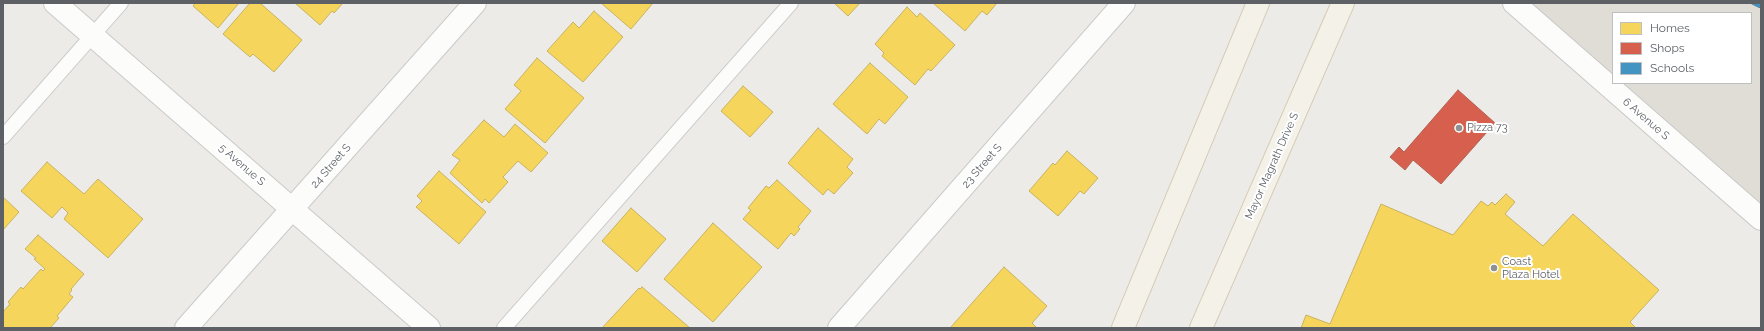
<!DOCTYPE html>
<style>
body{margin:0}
#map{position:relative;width:1764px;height:331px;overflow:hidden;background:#edebe7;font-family:Raleway,sans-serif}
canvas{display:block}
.frame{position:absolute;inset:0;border:4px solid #5d6166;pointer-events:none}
.legend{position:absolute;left:1612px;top:12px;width:140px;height:72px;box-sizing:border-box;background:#fff;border:1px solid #bec0c2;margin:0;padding:5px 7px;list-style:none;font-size:12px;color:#5d6166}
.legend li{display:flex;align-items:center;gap:8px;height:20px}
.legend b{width:20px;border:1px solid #bec0c2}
</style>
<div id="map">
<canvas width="1764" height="331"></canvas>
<div class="frame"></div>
<ul class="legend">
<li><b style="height:11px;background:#f6d55c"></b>Homes</li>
<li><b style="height:11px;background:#d6604d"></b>Shops</li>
<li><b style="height:11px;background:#4393c3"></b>Schools</li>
</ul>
</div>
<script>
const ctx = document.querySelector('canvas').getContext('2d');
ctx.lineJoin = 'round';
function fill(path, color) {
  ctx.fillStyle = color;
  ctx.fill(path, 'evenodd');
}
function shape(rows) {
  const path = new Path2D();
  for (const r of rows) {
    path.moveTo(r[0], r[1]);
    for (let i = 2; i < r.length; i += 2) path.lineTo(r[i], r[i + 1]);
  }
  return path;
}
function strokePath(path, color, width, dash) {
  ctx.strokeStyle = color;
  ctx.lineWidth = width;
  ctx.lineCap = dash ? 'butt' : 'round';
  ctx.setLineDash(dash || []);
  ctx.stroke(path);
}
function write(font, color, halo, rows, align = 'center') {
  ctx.font = font + ' Raleway,sans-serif';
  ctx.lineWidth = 4;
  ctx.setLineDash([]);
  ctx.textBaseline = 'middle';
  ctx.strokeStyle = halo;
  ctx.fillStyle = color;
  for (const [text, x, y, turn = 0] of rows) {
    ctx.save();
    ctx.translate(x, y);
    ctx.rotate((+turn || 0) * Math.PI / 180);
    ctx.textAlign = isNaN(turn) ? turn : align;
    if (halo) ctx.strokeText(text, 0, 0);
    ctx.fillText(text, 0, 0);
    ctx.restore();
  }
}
fill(shape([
 [1514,3,1761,3,1761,219],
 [1613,13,1751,13,1751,83,1613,83]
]), '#e0ddd7');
const homes = shape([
 [195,3,239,3,218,28,193,6,195,3],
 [250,3,260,3,302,40,274,72,253,54,250,57,223,34,250,3],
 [295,3,343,3,334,13,332,11,320,25,295,3],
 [601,3,653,3,631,29,601,3],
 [834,3,860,3,848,16,834,3],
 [933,3,997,3,987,15,982,11,965,31,933,3],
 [907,7,917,17,920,13,955,45,931,71,928,69,915,85,882,56,884,53,875,44,907,7],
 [594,11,623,37,583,82,547,51,573,22,579,28,594,11],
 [537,58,584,98,545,143,505,109,521,91,514,85,537,58],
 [870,63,908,97,885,124,879,119,867,134,833,104,870,63],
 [743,86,773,112,750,137,721,111,743,86],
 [484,120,504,137,515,124,548,153,531,172,518,161,503,177,508,182,489,203,485,199,482,203,450,173,460,160,452,155,484,120],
 [818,128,853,159,847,167,853,173,834,194,828,189,823,195,788,163,818,128],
 [1067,151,1098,178,1084,194,1080,191,1058,216,1029,191,1053,163,1055,165,1067,151],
 [47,162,84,194,98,179,143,219,108,258,64,219,68,213,62,207,52,218,21,191,47,162],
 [439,171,486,212,459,244,416,207,422,201,417,196,439,171],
 [777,180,811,211,798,227,800,229,794,236,791,233,778,249,743,219,751,210,748,208,766,186,769,188,777,180],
 [1506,194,1515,202,1505,214,1543,246,1573,214,1659,290,1630,322,1636,328,1301,328,1306,315,1330,324,1381,204,1453,235,1481,201,1488,206,1492,202,1495,205,1506,194],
 [3,197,19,212,3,230,3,197],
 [631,208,666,239,637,272,602,241,631,208],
 [713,223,762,267,713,322,664,279,713,223],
 [38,235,84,274,71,289,72,290,69,294,73,297,57,316,59,318,50,328,3,328,3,312,10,304,8,302,21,287,23,289,41,269,43,271,45,269,34,259,36,258,25,249,38,235],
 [1004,267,1047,306,1032,323,1037,328,950,328,1004,267],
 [642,287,690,328,602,328,639,288,640,289,642,287]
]);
fill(homes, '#f6d55c');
strokePath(homes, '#c8b25f', 1);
const shops = shape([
 [1458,90,1495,123,1441,184,1413,160,1405,170,1390,157,1399,147,1404,152,1458,90]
]);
fill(shops, '#d6604d');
strokePath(shops, '#b26054', 1);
const schools = shape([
 [1750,3,1761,3,1761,8,1758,7,1750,3]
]);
fill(schools, '#4393c3');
strokePath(schools, '#4b84a7', 1);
const service = shape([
 [3,137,121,3],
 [504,328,791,3]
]);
const minor = shape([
 [55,3,429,328],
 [186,328,475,3],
 [839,328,1124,3]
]);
const secondary = shape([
 [1514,3,1761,219]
]);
const primary = shape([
 [1123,328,1258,3],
 [1201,328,1343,3]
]);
strokePath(service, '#c9cac9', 16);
strokePath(minor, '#c9cac9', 24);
strokePath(secondary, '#c8c8c8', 24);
strokePath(primary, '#d5cab4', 24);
strokePath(service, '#fcfcfb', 14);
strokePath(minor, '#fcfcfb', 22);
strokePath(secondary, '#fcfcfb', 22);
strokePath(primary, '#f3f1e8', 22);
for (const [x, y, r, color] of [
 [1459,128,4,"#8f9193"],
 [1494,268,4,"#8f9193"]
]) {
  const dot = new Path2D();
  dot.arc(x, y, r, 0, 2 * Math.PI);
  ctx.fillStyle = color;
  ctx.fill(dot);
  strokePath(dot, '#fff', 1.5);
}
write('11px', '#5d6166', '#fff', [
 ["6 Avenue S",1646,119,41],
 ["5 Avenue S",242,165,41],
 ["24 Street S",331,166,-49],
 ["23 Street S",982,166,-49],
 ["Mayor Magrath Drive S",1272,166,-66]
]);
write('11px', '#5d6166', '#fff', [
 ["Pizza 73",1467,128],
 ["Coast",1502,262],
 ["Plaza Hotel",1502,275]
], 'left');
</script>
